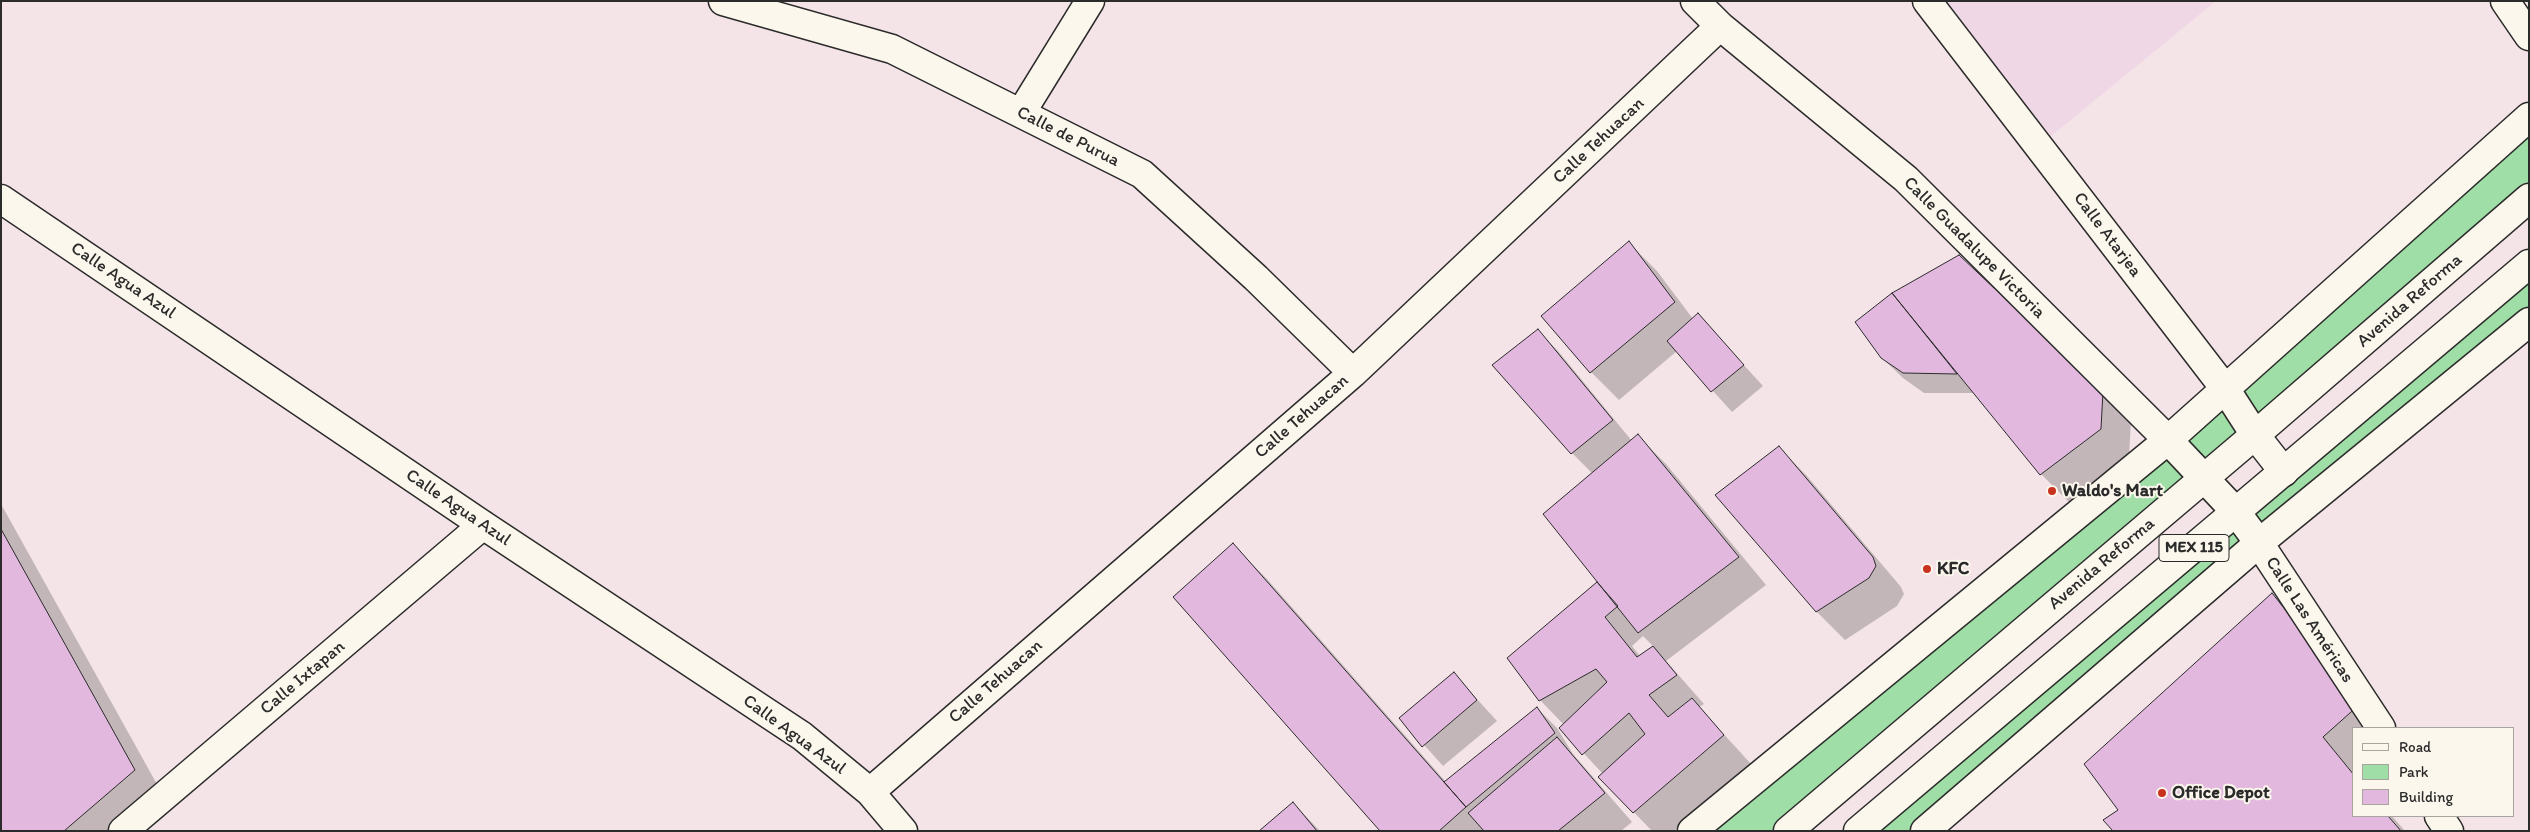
<!DOCTYPE html>
<meta charset="utf-8">
<style>
body{margin:0}
#map{position:relative;width:2530px;height:832px;overflow:hidden;background:#f4e4e8;font-family:Itim,sans-serif}
canvas{display:block}
.frame{position:absolute;inset:0;border:2px solid #2b2b2b;pointer-events:none}
.legend{position:absolute;left:2352px;top:727px;width:162px;height:90px;box-sizing:border-box;background:#fbf7ec;border:1px solid #a8a59f;margin:0;padding:6px 9px;list-style:none;font-size:15px;color:#2b2b2b}
.legend li{display:flex;align-items:center;gap:10px;height:25px}
.legend b{width:25px;border:1px solid #a8a59f}
</style>
<div id="map">
<canvas width="2530" height="832"></canvas>
<div class="frame"></div>
<ul class="legend">
<li><b style="height:6px;background:#fbf7ec"></b>Road</li>
<li><b style="height:14px;background:#9fdea6"></b>Park</li>
<li><b style="height:14px;background:#e2b8de"></b>Building</li>
</ul>
</div>
<script>
const ctx = document.querySelector('canvas').getContext('2d');
ctx.lineJoin = 'round';
function fill(path, color) {
  ctx.fillStyle = color;
  ctx.fill(path, 'evenodd');
}
function shape(rows) {
  const path = new Path2D();
  for (const r of rows) {
    path.moveTo(r[0], r[1]);
    for (let i = 2; i < r.length; i += 2) path.lineTo(r[i], r[i + 1]);
  }
  return path;
}
function strokePath(path, color, width, dash) {
  ctx.strokeStyle = color;
  ctx.lineWidth = width;
  ctx.lineCap = dash ? 'butt' : 'round';
  ctx.setLineDash(dash || []);
  ctx.stroke(path);
}
function write(font, color, halo, rows, align = 'center') {
  ctx.font = font + ' Itim,sans-serif';
  ctx.lineWidth = 4;
  ctx.setLineDash([]);
  ctx.textBaseline = 'middle';
  ctx.strokeStyle = halo;
  ctx.fillStyle = color;
  for (const [text, x, y, turn = 0] of rows) {
    ctx.save();
    ctx.translate(x, y);
    ctx.rotate((+turn || 0) * Math.PI / 180);
    ctx.textAlign = isNaN(turn) ? turn : align;
    if (halo) ctx.strokeText(text, 0, 0);
    ctx.fillText(text, 0, 0);
    ctx.restore();
  }
}
fill(shape([
 [1929,1,2216,1,2039,146]
]), '#efd7e5');
fill(shape([
 [2529,117,2529,198,1788,831,1692,831],
 [2529,264,2529,322,1925,831,1858,831]
]), '#9fdea6');
fill(shape([
 [1629,243,1657,271,1693,319,1698,315,1763,386,1732,412,1677,351,1619,400,1591,372],
 [1959,256,2131,420,2129,457,2069,502,2041,474,1975,393,1924,393,1903,378,1882,358,1893,294],
 [1538,331,1558,351,1632,441,1638,436,1666,464,1766,585,1666,661,1704,704,1699,707,1751,764,1674,831,1652,831,1600,777,1603,774,1560,728,1564,725,1540,700,1509,658,1599,582,1593,474,1572,453],
 [1643,636,1654,647,1640,656,1632,646],
 [1779,448,1807,476,1901,587,1904,594,1897,606,1845,640,1817,612,1717,495],
 [1,504,168,804,137,831,1,831],
 [1233,545,1267,579,1446,782,1537,708,1557,728,1573,754,1632,822,1621,831,1382,831],
 [2272,595,2306,629,2385,728,2354,728,2354,816,2392,816,2405,831,2115,831,2120,810],
 [1454,674,1497,721,1443,766,1400,718],
 [1293,803,1320,831,1261,831]
]), '#0003');
const building = shape([
 [1629,241,1675,302,1590,373,1541,316,1629,241],
 [1959,255,2103,391,2101,429,2040,475,1892,293,1959,255],
 [1892,293,1957,374,1903,373,1881,358,1855,322,1892,293],
 [1698,313,1744,365,1711,392,1667,341,1698,313],
 [1538,329,1613,420,1571,454,1492,365,1538,329],
 [1638,434,1739,557,1638,633,1543,514,1638,434],
 [1779,446,1873,557,1876,566,1869,578,1816,612,1715,495,1779,446],
 [1,529,135,770,64,831,1,831,1,529],
 [1233,543,1466,807,1439,831,1380,831,1173,597,1233,543],
 [1597,582,1618,606,1605,617,1637,657,1653,646,1677,675,1649,695,1668,717,1692,698,1724,735,1633,813,1598,777,1645,734,1629,713,1582,755,1559,728,1607,682,1596,669,1539,701,1507,658,1597,582],
 [2272,593,2360,704,2323,737,2354,775,2354,816,2388,816,2401,831,2113,831,2103,820,2118,810,2084,764,2272,593],
 [1454,672,1477,700,1422,747,1399,718,1454,672],
 [1537,707,1555,733,1466,807,1444,782,1537,707],
 [1557,737,1605,793,1558,831,1484,831,1468,813,1557,737],
 [1293,802,1317,831,1259,831,1293,802]
]);
fill(building, '#e2b8de');
strokePath(building, '#2b2b2b', 1);
const minor = shape([
 [723,1,892,49,1142,174,1256,278,1353,373],
 [1695,1,1720,26,1906,179,2168,440,2236,512,2259,543,2381,728],
 [1927,1,2226,390,2255,435,2284,472],
 [2505,1,2529,36],
 [1021,113,1090,1],
 [1,199,483,525,802,736,870,792,903,831],
 [870,792,1353,373,1720,26],
 [2439,816,2449,831],
 [123,831,483,525],
 [1692,831,2168,440,2529,117],
 [1925,831,2259,543,2529,322]
]);
const major = shape([
 [1788,831,2255,435,2529,198],
 [1858,831,2529,264]
]);
strokePath(minor, '#2b2b2b', 31);
strokePath(major, '#2b2b2b', 31);
strokePath(minor, '#fbf7ec', 28);
strokePath(major, '#fbf7ec', 28);
for (const [x, y, r, color] of [
 [2052,491,5,"#c8321e"],
 [1927,569,5,"#c8321e"],
 [2162,793,5,"#c8321e"]
]) {
  const dot = new Path2D();
  dot.arc(x, y, r, 0, 2 * Math.PI);
  ctx.fillStyle = color;
  ctx.fill(dot);
  strokePath(dot, '#fbf7ec', 2);
}
for (const [x, y, w] of [
 [2194,548,70]
]) {
  const box = new Path2D();
  box.roundRect(x - w / 2, y - 13.5, w, 27, 4);
  ctx.fillStyle = '#fbf7ec';
  ctx.fill(box);
  strokePath(box, '#2b2b2b', 1);
}
write('bold 16px', '#2b2b2b', null, [
 ["MEX 115",2194,548]
]);
write('18px', '#2b2b2b', '#fbf7ec', [
 ["Calle de Purua",1068,137,27],
 ["Calle Tehuacan",1599,141,-43],
 ["Calle Atarjea",2107,235,53],
 ["Calle Guadalupe Victoria",1974,248,45],
 ["Calle Agua Azul",123,281,34],
 ["Avenida Reforma",2410,301,-41],
 ["Calle Tehuacan",1302,417,-41],
 ["Calle Agua Azul",458,508,34],
 ["Avenida Reforma",2102,564,-40],
 ["Calle Las Américas",2309,620,57],
 ["Calle Ixtapan",303,678,-40],
 ["Calle Tehuacan",996,682,-41],
 ["Calle Agua Azul",794,735,36]
]);
write('bold 18px', '#2b2b2b', '#fbf7ec', [
 ["Waldo's Mart",2062,491],
 ["KFC",1937,569],
 ["Office Depot",2172,793]
], 'left');
</script>
